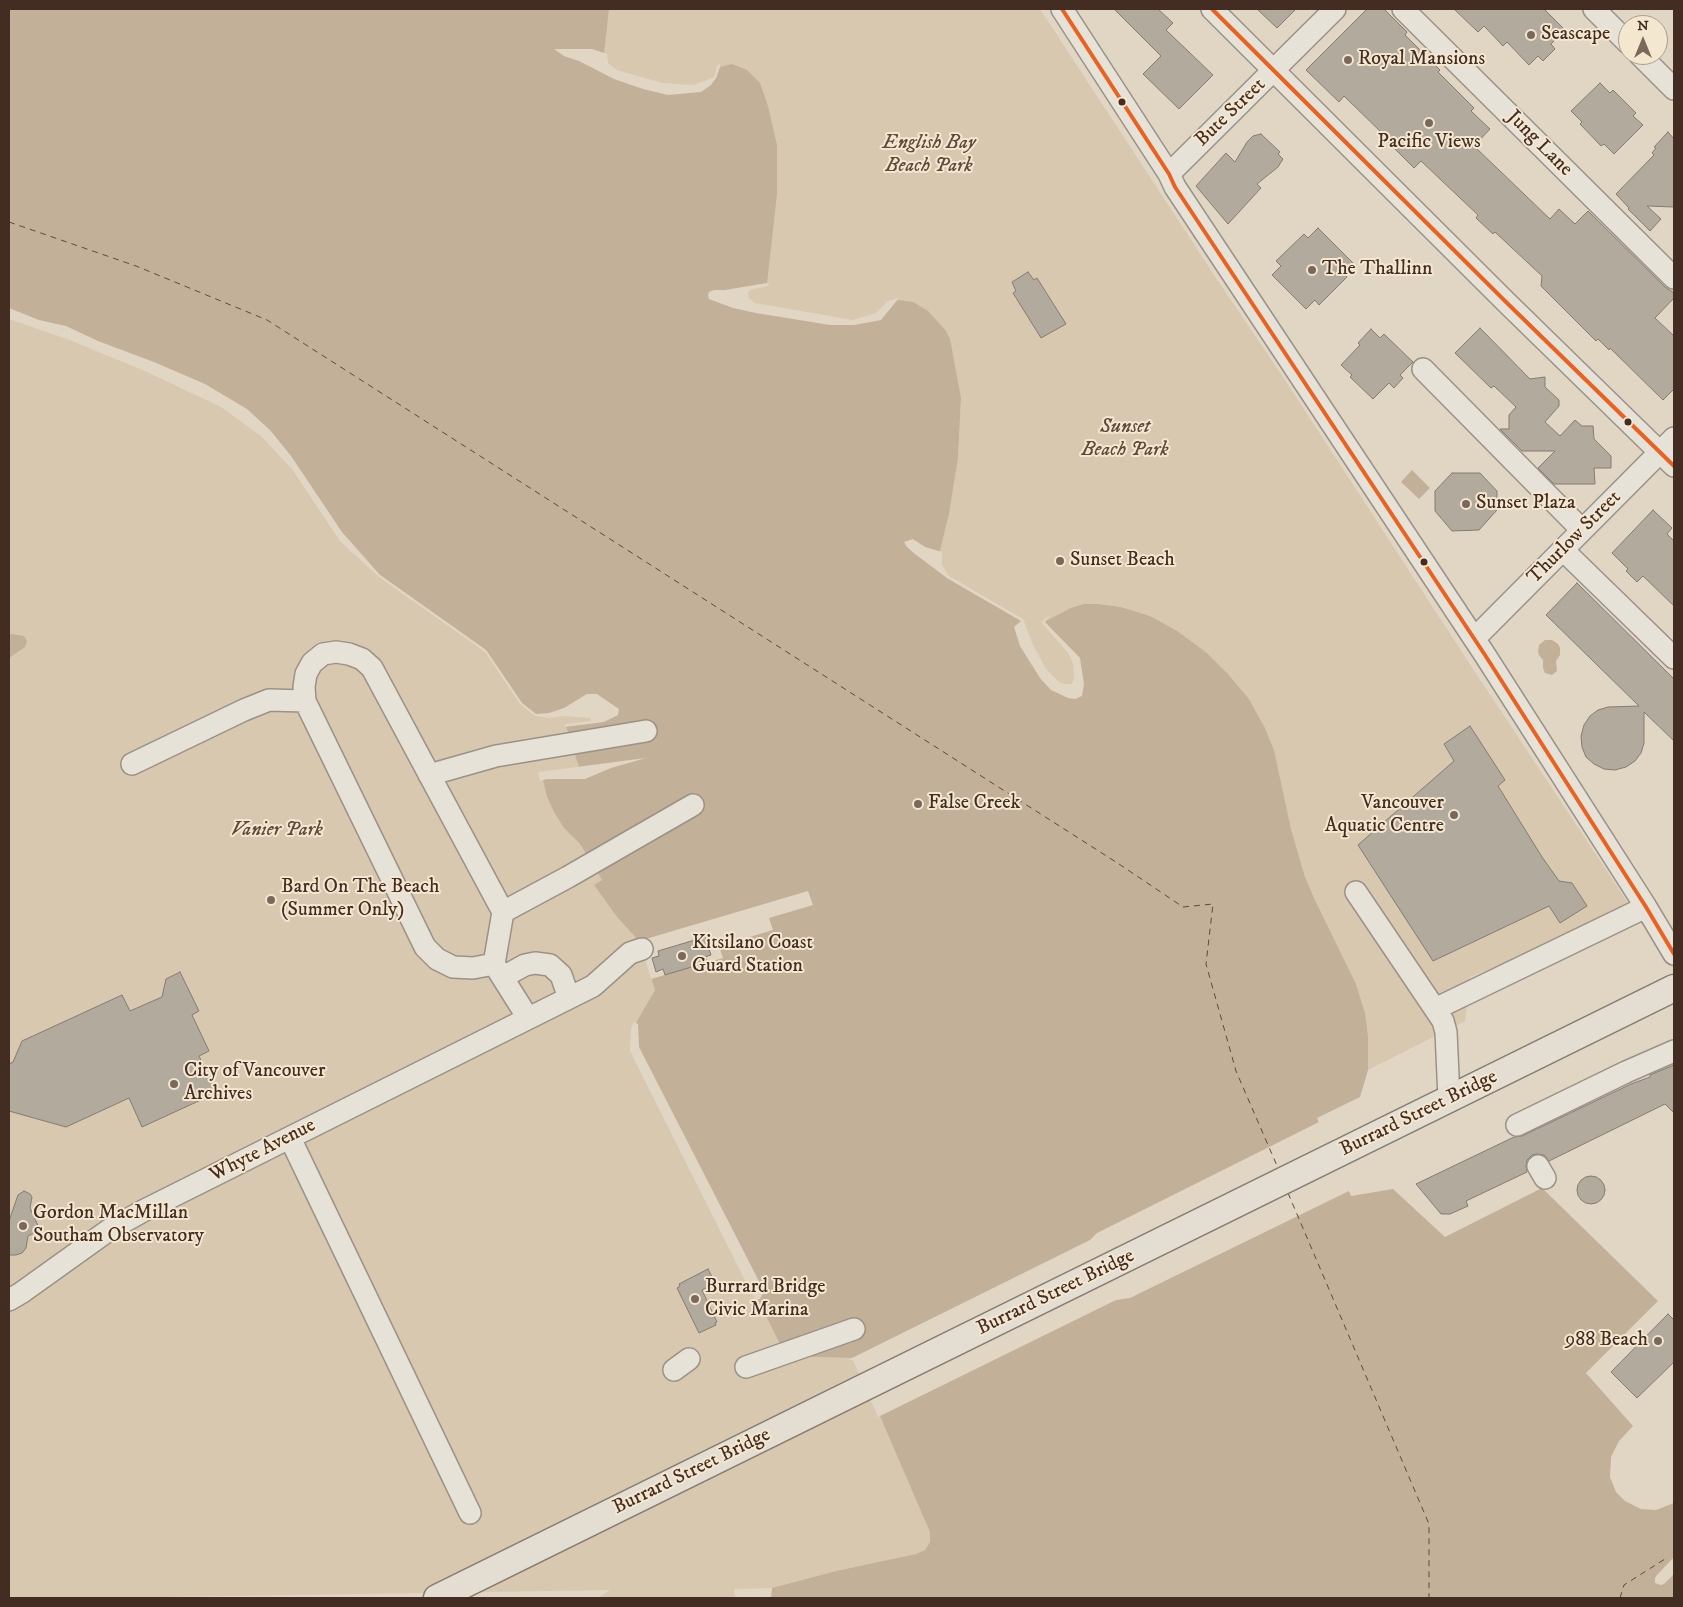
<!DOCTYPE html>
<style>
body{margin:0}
#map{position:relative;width:1683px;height:1607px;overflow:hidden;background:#e1d6c4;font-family:"IM FELL DW Pica",serif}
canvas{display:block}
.frame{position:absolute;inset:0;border:10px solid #432d23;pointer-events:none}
.north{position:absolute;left:1618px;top:15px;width:50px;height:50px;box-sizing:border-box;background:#f4e7d0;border:1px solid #ad9d8b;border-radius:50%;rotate:0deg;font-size:14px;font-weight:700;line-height:20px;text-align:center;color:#432d23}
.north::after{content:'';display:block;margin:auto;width:18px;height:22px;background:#7a685b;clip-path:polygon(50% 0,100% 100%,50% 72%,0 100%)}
</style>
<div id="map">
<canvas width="1683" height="1607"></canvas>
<div class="frame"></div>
<div class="north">N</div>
</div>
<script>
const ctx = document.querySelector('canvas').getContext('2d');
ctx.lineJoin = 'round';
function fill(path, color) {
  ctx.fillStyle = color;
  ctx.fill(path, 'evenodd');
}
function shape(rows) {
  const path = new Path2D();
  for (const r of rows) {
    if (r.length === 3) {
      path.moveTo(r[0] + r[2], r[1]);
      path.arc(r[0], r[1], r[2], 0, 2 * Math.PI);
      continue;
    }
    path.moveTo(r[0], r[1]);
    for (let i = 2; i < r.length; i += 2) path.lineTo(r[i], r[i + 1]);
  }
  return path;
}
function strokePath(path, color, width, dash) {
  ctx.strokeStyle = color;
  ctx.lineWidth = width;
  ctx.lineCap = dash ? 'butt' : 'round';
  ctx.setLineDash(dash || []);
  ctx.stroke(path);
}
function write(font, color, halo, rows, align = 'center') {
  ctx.font = font + ' "IM FELL DW Pica",serif';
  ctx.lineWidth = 4;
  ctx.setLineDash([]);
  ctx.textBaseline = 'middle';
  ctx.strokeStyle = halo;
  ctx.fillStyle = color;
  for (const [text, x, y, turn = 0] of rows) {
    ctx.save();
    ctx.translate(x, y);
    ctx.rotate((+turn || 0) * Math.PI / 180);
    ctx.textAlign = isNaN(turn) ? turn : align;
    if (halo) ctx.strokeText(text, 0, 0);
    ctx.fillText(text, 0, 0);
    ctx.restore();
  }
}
fill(shape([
 [609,9,1040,9,1216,278,1285,380,1473,669,1634,912,1470,977,1465,1021,1368,1070,1368,1037,1365,1013,1356,984,1315,900,1305,877,1291,829,1274,750,1265,728,1249,699,1228,674,1207,653,1150,616,1121,607,1098,604,1072,652,1077,680,1072,686,1058,684,947,578,939,565,940,551,949,514,958,458,961,398,878,316,853,322,753,305,748,301,716,78,694,88,661,85,616,72,606,64,604,54],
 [9,316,68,337,223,405,263,434,583,716,594,719,579,767,541,772,547,797,554,812,564,828,580,844,602,880,594,885,617,917,639,941,655,990,633,1028,855,1358,927,1522,930,1532,930,1542,925,1550,917,1554,836,1571,772,1588,734,1589,735,1598,598,1598,610,1590,108,1598,9,1598,9,1312,33,1297,103,1245,129,1227,510,1037,497,1021,120,1212,89,1231,21,1283,9,1289]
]), '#d8c8af');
fill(shape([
 [9,9,609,9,604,54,606,64,616,72,661,85,694,88,716,78,720,67,732,64,747,70,760,83,768,106,777,145,777,194,767,283,748,288,747,299,754,305,853,322,877,316,890,304,898,300,913,302,928,311,946,331,950,339,961,398,958,458,949,514,940,551,939,565,947,578,1022,621,1044,671,1064,687,1075,684,1072,652,1044,622,1071,608,1084,604,1098,604,1121,607,1150,616,1177,631,1207,653,1228,674,1249,699,1265,728,1274,750,1291,829,1305,877,1315,900,1356,984,1365,1013,1368,1037,1368,1070,1360,1097,1317,1118,1351,1196,1393,1189,1445,1237,1542,1188,1658,1301,1586,1373,1633,1426,1619,1441,1611,1457,1610,1477,1616,1492,1625,1501,1641,1509,1656,1510,1674,1503,1674,1598,771,1598,772,1588,836,1571,916,1554,925,1550,930,1542,930,1532,855,1358,786,1356,633,1050,633,1028,655,990,639,941,617,917,594,885,602,880,580,844,564,828,554,812,547,797,541,772,579,767,566,726,592,723,593,717,536,714,522,703,486,650,380,575,341,540,294,468,263,434,223,405,146,369,9,316],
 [1412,470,1430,488,1419,499,1401,482],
 [12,634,24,636,27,641,25,647,9,658,9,635],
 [1545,640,1552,640,1558,644,1560,648,1560,655,1556,661,1557,671,1552,675,1545,673,1543,668,1543,660,1539,655,1538,652,1539,645]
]), '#c2b098');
fill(shape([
 [554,49,592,49,607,54,608,63,617,70,662,83,694,85,714,77,717,66,720,64,720,67,716,78,711,85,701,92,668,95,643,89,614,79,579,61,564,56],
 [767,283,769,284,768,286,750,290,748,293,749,298,755,303,853,320,876,313,888,301,899,298,881,320,854,325,830,325,756,313,733,308,709,299,708,295,709,292,714,290,725,290],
 [9,308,39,320,66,326,98,341,154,362,205,384,247,409,270,430,291,456,342,532,380,575,486,650,522,703,536,714,549,713,564,708,587,694,597,694,619,709,618,715,604,722,564,727,566,724,591,721,591,720,590,718,564,716,549,718,535,716,520,704,485,652,379,577,340,541,292,469,261,436,221,407,145,371,67,339,9,319],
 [913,539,925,547,942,552,942,565,949,576,1023,619,1033,645,1046,669,1059,682,1065,684,1071,684,1074,680,1073,664,1069,654,1042,623,1043,620,1050,615,1045,622,1080,658,1084,684,1082,696,1075,699,1068,698,1051,690,1040,678,1020,646,1014,627,1021,621,947,578,915,554,907,547,904,542],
 [646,758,611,768,585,779,547,779,540,781,538,772],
 [808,891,813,905,769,918,773,930,719,946,723,958,651,979,639,941],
 [634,1022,638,1024,639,1047,764,1291,760,1299,755,1300,630,1051,631,1028],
 [1321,1121,1351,1190,1130,1298,1116,1300,878,1417,853,1360,848,1360,1090,1240,1097,1233],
 [1674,1557,1674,1574,1664,1584,1661,1585,1655,1583,1655,1578,1657,1575]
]), '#e1d6c4');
strokePath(shape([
 [9,222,136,266,267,320,1119,864,1183,907,1213,904,1206,964,1236,1071,1278,1168],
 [1288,1193,1429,1524,1429,1598],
 [1620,1598,1624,1585,1665,1559]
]), '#5f4a3c', 1, [6, 5]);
const building = shape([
 [1114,9,1158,9,1173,23,1166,30,1213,75,1179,109,1143,74,1161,56,1114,9],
 [1257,9,1296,9,1277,28,1257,9],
 [1367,9,1384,9,1407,32,1405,35,1440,70,1438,72,1474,108,1471,111,1490,129,1474,146,1550,219,1559,209,1575,224,1588,211,1665,287,1674,293,1674,298,1655,318,1674,336,1674,389,1663,400,1610,348,1609,350,1598,339,1596,341,1541,286,1542,276,1495,232,1493,234,1476,218,1478,215,1421,161,1414,168,1384,138,1385,136,1344,96,1339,102,1306,70,1367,9],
 [1454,9,1544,9,1565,30,1551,44,1555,49,1543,61,1538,56,1529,65,1507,42,1503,46,1484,26,1478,32,1454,9],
 [1600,83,1610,93,1613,90,1636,113,1633,116,1643,125,1614,154,1604,144,1601,146,1580,124,1582,122,1571,111,1600,83],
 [1668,132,1674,139,1674,207,1647,206,1661,219,1650,231,1628,209,1629,208,1616,194,1654,155,1652,153,1656,148,1654,147,1668,132],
 [1261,134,1280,152,1278,154,1283,159,1278,167,1257,184,1261,188,1228,224,1196,186,1226,153,1235,162,1247,142,1253,136,1261,134],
 [1318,228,1353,263,1344,273,1347,277,1319,305,1315,300,1306,309,1272,275,1281,266,1276,261,1304,234,1308,238,1318,228],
 [1028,272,1034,280,1037,278,1066,324,1041,338,1013,293,1016,291,1012,282,1028,272],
 [1480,328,1530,379,1545,377,1545,387,1559,400,1559,406,1545,422,1560,436,1575,420,1582,426,1593,426,1594,439,1611,456,1611,468,1594,468,1595,484,1554,484,1538,468,1555,451,1522,451,1500,429,1509,429,1509,415,1516,407,1494,386,1491,388,1455,353,1480,328],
 [1371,329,1380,338,1384,334,1413,362,1400,375,1403,378,1394,388,1389,383,1373,399,1350,377,1352,375,1341,365,1360,345,1358,343,1371,329],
 [1452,473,1480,473,1497,491,1497,510,1479,530,1452,531,1435,511,1435,491,1452,473],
 [1653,510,1672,528,1667,534,1674,541,1674,606,1643,576,1637,582,1626,571,1628,569,1612,553,1653,510],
 [1577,583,1674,679,1674,741,1644,712,1644,743,1641,753,1635,761,1626,767,1615,770,1604,769,1594,764,1586,757,1582,747,1581,736,1584,725,1590,716,1598,710,1608,707,1639,706,1546,615,1577,583],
 [1470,726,1505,780,1498,786,1542,857,1559,881,1572,883,1587,906,1560,923,1549,906,1433,961,1358,845,1454,761,1444,744,1470,726],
 [705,937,711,955,705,957,708,962,665,975,663,969,656,972,652,958,659,956,658,951,705,937],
 [180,972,199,1011,192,1015,209,1051,199,1056,216,1093,142,1127,129,1098,66,1127,9,1111,9,1064,13,1062,22,1041,122,995,130,1011,162,997,166,979,180,972],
 [1674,1065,1674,1113,1665,1104,1549,1161,1544,1155,1537,1154,1532,1155,1527,1160,1526,1166,1527,1172,1466,1201,1468,1206,1450,1214,1441,1214,1416,1184,1514,1137,1522,1136,1631,1084,1650,1077,1650,1075,1674,1065],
 [1591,1190,14],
 [24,1191,30,1194,32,1197,30,1208,40,1230,28,1236,26,1248,22,1253,16,1255,9,1255,9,1221,18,1195,24,1191],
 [708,1269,715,1283,702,1290,717,1322,715,1323,716,1325,699,1333,677,1288,680,1286,679,1284,708,1269],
 [1668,1314,1674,1320,1674,1362,1637,1398,1611,1372,1668,1314]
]);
fill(building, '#b3aa9e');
strokePath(building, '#857b71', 1);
const minor = shape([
 [1062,9,1169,174,1175,187,1485,655,1646,907,1674,954],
 [1212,9,1506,302,1674,466],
 [1403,9,1674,278],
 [1594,9,1628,43],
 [1640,55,1674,89],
 [1169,174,1335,9],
 [1423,369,1582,530],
 [1563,550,1674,658],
 [1475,638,1674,438],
 [132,764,244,710,269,700,305,701],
 [429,775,496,756,646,731],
 [1356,892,1443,1021,1446,1032,1449,1098,1435,1104],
 [503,912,568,877,693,805],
 [494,964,473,968,453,967,437,959,425,947,305,701,304,687,306,674,312,663,323,654,336,652,349,654,362,659,372,668,503,912,494,964,528,1018],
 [503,977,525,965,535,963,550,965,561,975,569,998],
 [1435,1009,1646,907],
 [1517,1125,1626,1072,1674,1051],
 [290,1138,470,1513],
 [1538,1166,1545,1178],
 [9,1300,21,1293,109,1230,143,1211,593,986,630,953,642,949],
 [746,1367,854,1329],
 [674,1370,689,1359]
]);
const major = shape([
 [437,1598,1674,988]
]);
strokePath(minor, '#9b9286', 24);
strokePath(major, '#857b71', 29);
strokePath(minor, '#e7e2d8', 21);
strokePath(major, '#e4ddd2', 26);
strokePath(shape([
 [1062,9,1169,174,1175,187,1485,655,1646,907,1674,954],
 [1212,9,1506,302,1674,466]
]), '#e96222', 4);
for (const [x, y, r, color] of [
 [1531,35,5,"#7a685b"],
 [1348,60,5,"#7a685b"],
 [1122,102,4.5,"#432d23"],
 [1429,123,5,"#7a685b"],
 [1312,270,5,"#7a685b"],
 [1628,422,4.5,"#432d23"],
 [1466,504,5,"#7a685b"],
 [1060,561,5,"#7a685b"],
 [1424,562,4.5,"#432d23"],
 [918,804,5,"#7a685b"],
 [1454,815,5,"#7a685b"],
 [271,900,5,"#7a685b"],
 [682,956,5,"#7a685b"],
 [174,1084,5,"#7a685b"],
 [23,1226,5,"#7a685b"],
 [695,1299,5,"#7a685b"],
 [1658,1341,5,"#7a685b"]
]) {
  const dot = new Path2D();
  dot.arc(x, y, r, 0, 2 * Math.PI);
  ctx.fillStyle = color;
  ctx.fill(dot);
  strokePath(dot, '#f4e7d0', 2);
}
write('20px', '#432d23', '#f4e7d0', [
 ["Seascape",1541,35],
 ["Royal Mansions",1358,60],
 ["Pacific Views",1429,143,"center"],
 ["The Thallinn",1322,270],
 ["Sunset Plaza",1476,504],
 ["Sunset Beach",1070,561],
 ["False Creek",928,804],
 ["Vancouver",1444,804,"right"],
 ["Aquatic Centre",1444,827,"right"],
 ["Bard On The Beach",281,888],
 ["(Summer Only)",281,911],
 ["Kitsilano Coast",692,944],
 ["Guard Station",692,967],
 ["City of Vancouver",184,1072],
 ["Archives",184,1095],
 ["Gordon MacMillan",33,1214],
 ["Southam Observatory",33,1237],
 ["Burrard Bridge",705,1288],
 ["Civic Marina",705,1311],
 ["988 Beach",1648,1341,"right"]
], 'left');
write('20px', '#432d23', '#f4e7d0', [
 ["Bute Street",1231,113,-44],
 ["Jung Lane",1539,144,45],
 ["Thurlow Street",1575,538,-45],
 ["Burrard Street Bridge",1419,1114,-26],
 ["Whyte Avenue",263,1151,-27],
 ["Burrard Street Bridge",1056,1293,-26],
 ["Burrard Street Bridge",692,1472,-26]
]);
write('italic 20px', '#5f4a3c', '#f4e7d0', [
 ["English Bay",929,144],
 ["Beach Park",929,167],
 ["Sunset",1125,428],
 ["Beach Park",1125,451],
 ["Vanier Park",277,831]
]);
</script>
